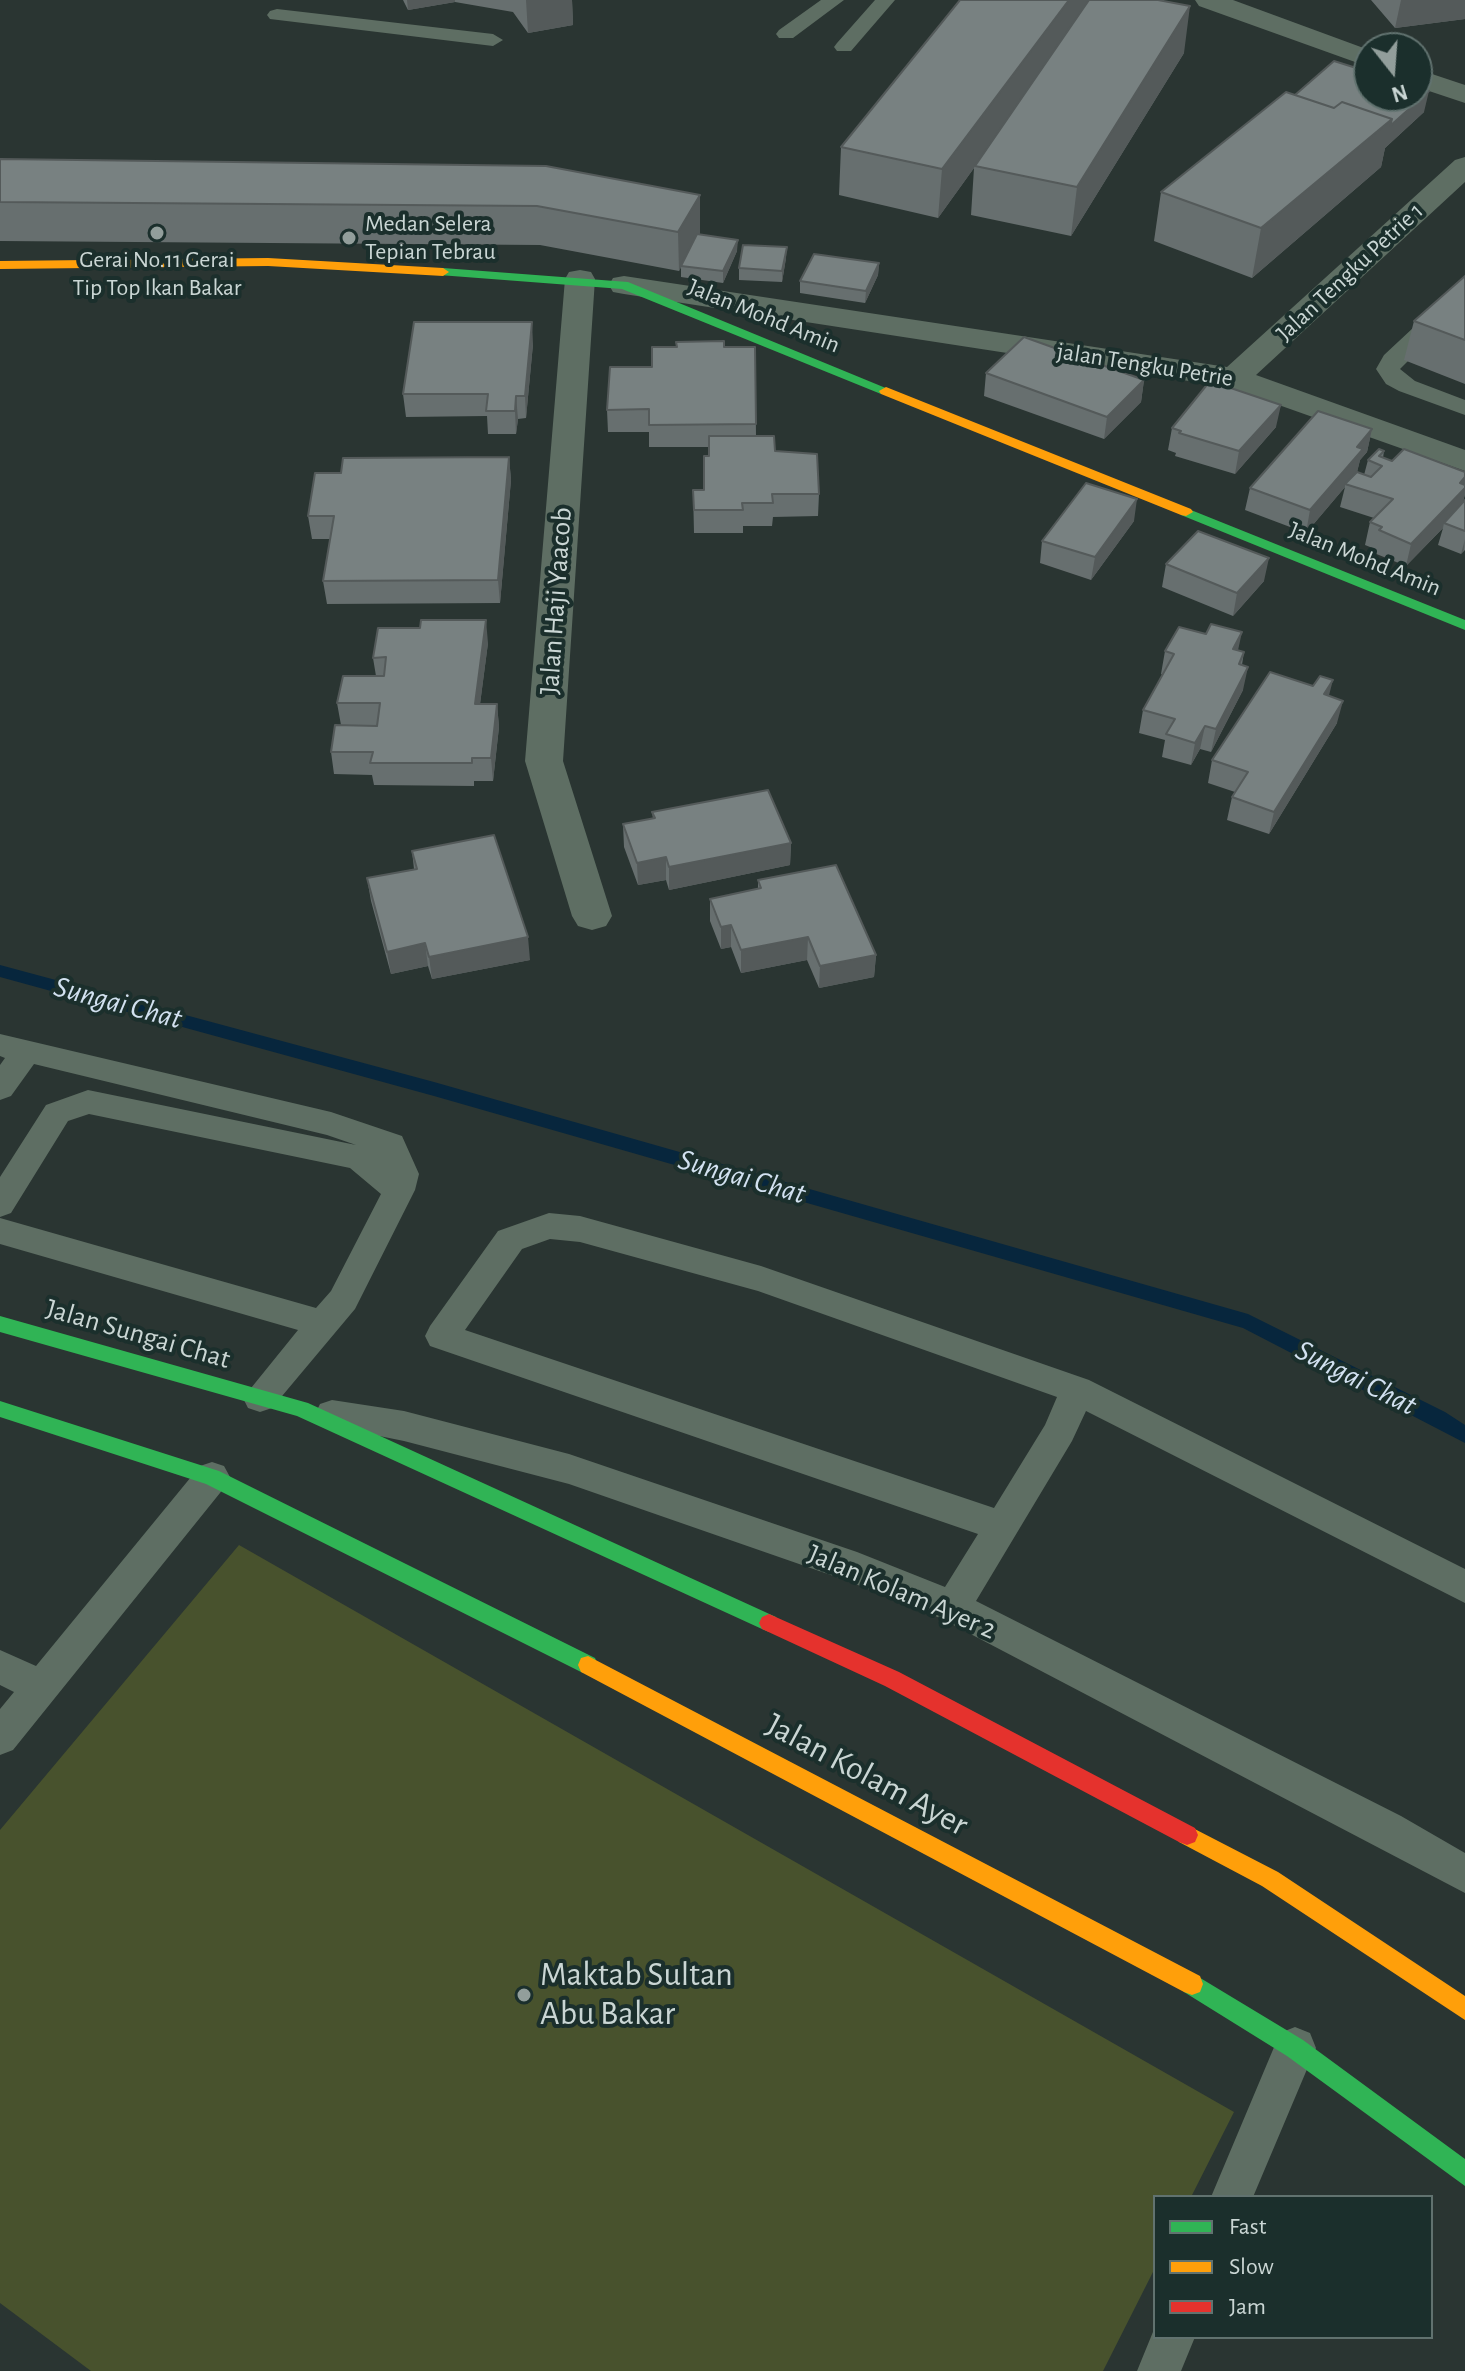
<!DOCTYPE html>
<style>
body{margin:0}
#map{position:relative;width:1465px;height:2371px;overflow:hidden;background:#2a3532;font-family:"Alegreya Sans",sans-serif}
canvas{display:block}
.legend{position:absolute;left:1153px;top:2195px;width:280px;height:144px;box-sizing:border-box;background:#1b2f2c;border:2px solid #61726f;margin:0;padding:10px 14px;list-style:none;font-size:24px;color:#cad6d4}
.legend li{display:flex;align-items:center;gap:16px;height:40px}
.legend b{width:40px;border:2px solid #61726f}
.north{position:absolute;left:1353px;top:32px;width:80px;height:80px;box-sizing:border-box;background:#1b2f2c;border:2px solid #61726f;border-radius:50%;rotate:163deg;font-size:22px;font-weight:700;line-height:32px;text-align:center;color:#cad6d4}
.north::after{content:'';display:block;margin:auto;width:28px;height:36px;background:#929e9b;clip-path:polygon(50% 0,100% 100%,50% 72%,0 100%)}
</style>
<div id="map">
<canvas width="1465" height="2371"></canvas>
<ul class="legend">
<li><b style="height:10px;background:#30b455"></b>Fast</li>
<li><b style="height:10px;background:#ff9f0a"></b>Slow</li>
<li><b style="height:10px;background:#e5322d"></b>Jam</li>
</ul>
<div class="north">N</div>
</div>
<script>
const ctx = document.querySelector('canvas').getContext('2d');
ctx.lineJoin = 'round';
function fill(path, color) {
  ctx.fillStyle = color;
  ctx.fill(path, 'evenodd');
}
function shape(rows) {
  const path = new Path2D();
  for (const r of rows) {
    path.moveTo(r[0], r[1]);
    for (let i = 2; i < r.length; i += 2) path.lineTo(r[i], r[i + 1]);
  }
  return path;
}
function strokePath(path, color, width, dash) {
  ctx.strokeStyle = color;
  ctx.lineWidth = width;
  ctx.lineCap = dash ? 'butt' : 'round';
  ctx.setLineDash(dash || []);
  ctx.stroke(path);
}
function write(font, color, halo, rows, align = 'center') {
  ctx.font = font + ' "Alegreya Sans",sans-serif';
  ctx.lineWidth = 8;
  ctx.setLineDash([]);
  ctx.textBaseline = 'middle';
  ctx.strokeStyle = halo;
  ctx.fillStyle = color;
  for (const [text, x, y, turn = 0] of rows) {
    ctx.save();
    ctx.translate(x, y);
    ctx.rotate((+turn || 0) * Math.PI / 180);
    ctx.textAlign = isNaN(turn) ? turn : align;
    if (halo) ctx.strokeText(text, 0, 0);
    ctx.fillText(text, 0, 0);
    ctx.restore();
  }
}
fill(shape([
 [239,1545,1234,2112,1191,2197,1155,2197,1155,2268,1103,2371,91,2371,0,2303,0,1830]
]), '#48522d');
fill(shape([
 [0,965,434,1082,1248,1314,1445,1412,1465,1425,1465,1443,1243,1328,434,1096,0,977,0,965]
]), '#07263d');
fill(shape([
 [821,0,844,0,793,38,779,38,776,34,779,30,821,0],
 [875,0,895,0,851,51,837,51,834,47,837,43,875,0],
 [277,9,493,34,503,40,493,46,270,19,267,15,270,11,277,9],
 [1465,285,1465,304,1400,369,1415,381,1465,400,1465,415,1399,391,1386,384,1376,369,1384,355,1457,287,1465,285],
 [0,1034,331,1112,402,1136,419,1174,415,1190,355,1309,272,1408,260,1412,248,1408,243,1398,298,1330,0,1244,0,1218,316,1308,331,1291,381,1194,350,1168,89,1114,68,1121,11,1213,0,1217,0,1177,46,1105,88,1090,356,1145,327,1135,34,1064,11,1096,0,1100,0,1065,5,1058,0,1056,0,1034],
 [549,1213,580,1216,761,1266,1089,1380,1465,1569,1465,1603,1086,1411,1072,1441,976,1601,1401,1816,1465,1853,1465,1893,940,1618,848,1581,569,1484,404,1441,320,1424,315,1414,320,1404,332,1400,404,1411,569,1454,857,1552,945,1587,978,1534,430,1346,425,1336,430,1326,498,1231,549,1213],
 [550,1239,580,1242,758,1291,1057,1397,1045,1425,994,1508,465,1330,522,1249,550,1239],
 [212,1462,224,1466,230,1477,224,1488,13,1750,0,1755,0,1709,14,1692,0,1685,0,1650,36,1666,200,1466,212,1462],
 [1295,2027,1310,2033,1316,2048,1253,2197,1211,2197,1280,2033,1295,2027],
 [1155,2327,1155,2337,1195,2337,1181,2371,1137,2371,1155,2327]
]), '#5e6e63');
fill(shape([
 [1195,0,1233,0,1369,50,1369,67,1199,6,1195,0],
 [1417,69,1465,85,1465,103,1417,87,1417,69],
 [1465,157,1465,182,1256,375,1465,450,1465,471,1228,387,624,294,613,292,609,285,613,278,624,276,1227,367,1455,160,1465,157],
 [580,270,591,272,595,279,563,761,612,916,606,926,592,930,578,926,572,916,525,761,565,279,569,272,580,270]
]), '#5e6e63');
fill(shape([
 [443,268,628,282,893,391,891,394,881,394,622,289,439,275,437,272,443,268],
 [1186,508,1465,620,1465,630,1181,515,1181,509,1186,508],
 [0,1316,308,1403,776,1617,779,1623,776,1629,769,1632,762,1629,297,1416,0,1332,0,1316],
 [0,1401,219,1471,595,1658,598,1665,595,1672,588,1674,581,1672,206,1484,0,1417,0,1401],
 [1192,1973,1303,2040,1465,2159,1465,2186,1287,2056,1184,1992,1181,1984,1184,1976,1192,1973]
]), '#30b455');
fill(shape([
 [268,258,443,268,449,272,443,276,268,266,0,269,0,261,268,258],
 [886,387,1191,509,1193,512,1186,516,1181,515,881,394,879,391,886,387],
 [588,1656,1200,1976,1203,1984,1200,1992,1192,1995,1184,1992,581,1672,578,1665,581,1658,588,1656],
 [1187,1825,1278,1872,1465,1996,1465,2020,1262,1886,1179,1842,1176,1835,1179,1828,1187,1825]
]), '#ff9f0a');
fill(shape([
 [769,1614,899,1672,1195,1828,1198,1835,1195,1842,1187,1845,1179,1842,885,1686,762,1629,759,1623,762,1617,769,1614]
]), '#e5322d');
fill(shape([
 [403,0,572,0,573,25,528,33,513,12,455,2,408,10],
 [1371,0,1465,0,1465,19,1395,28],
 [1184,53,1071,236,971,215,974,168,938,218,839,195,841,147],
 [1295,95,1424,112,1385,148,1381,167,1252,278,1154,241,1161,192],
 [0,159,546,166,737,251,723,283,681,277,681,267,679,271,540,245,0,241],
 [786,258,782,282,739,280,739,268],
 [879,263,878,275,865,303,800,293,800,281],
 [1465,276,1465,384,1404,360,1414,321],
 [533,344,526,418,518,419,516,434,488,434,487,416,406,417,403,394],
 [724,347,755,347,756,436,775,451,819,494,818,516,773,517,772,526,743,526,743,533,694,533,693,490,704,490,709,456,709,447,649,447,649,432,608,432,607,410,652,367],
 [986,373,1144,380,1141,402,1104,439,984,396],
 [1276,427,1235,474,1175,456,1176,453,1168,450,1172,428],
 [1372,429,1367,452,1360,460,1357,472,1364,475,1368,460,1384,451,1383,458,1392,461,1465,472,1465,494,1463,502,1465,500,1465,550,1461,554,1438,545,1443,528,1406,566,1374,553,1375,549,1365,545,1370,522,1374,518,1340,507,1345,487,1306,533,1245,510,1250,488],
 [509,457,511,480,500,603,327,604,323,581,330,539,312,539,308,516,341,473],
 [1134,521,1091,580,1040,563,1042,541],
 [1166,564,1264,581,1233,616,1162,587],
 [488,643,480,704,497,704,499,727,493,781,474,781,474,786,374,785,372,775,334,774,331,752,341,725,337,703,376,676,373,658],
 [1238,650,1244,652,1242,665,1243,690,1211,752,1200,749,1191,765,1162,757,1165,740,1139,733,1143,710,1163,675,1161,674,1165,651],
 [1329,696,1337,723,1269,834,1227,820,1232,797,1235,792,1208,783,1212,760],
 [652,812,791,843,790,865,669,890,666,880,638,885,624,847,623,824,653,819],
 [412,851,530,960,432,979,428,966,391,974,371,901,367,878,414,869],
 [758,880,876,955,874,977,819,988,807,960,741,973,731,947,721,949,710,921,710,899,758,889]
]), '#676f6f');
fill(shape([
 [407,0,455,0,455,2,408,10],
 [526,0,572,0,573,25,528,33],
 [1069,0,1099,0,975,166,974,168,938,218,942,169],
 [1401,0,1465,0,1465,19,1395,28],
 [1190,6,1184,53,1071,236,1077,187],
 [1429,91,1424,112,1385,148,1381,167,1252,278,1261,228,1392,119],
 [700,195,700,234,679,271,678,232],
 [738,240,737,251,723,283,723,271],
 [787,247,786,258,782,282,782,271],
 [879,263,878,275,865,303,866,291],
 [532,322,533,344,526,418,525,396],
 [1144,380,1141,402,1104,439,1107,417],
 [516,396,518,419,516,434,515,411],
 [1281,405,1276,427,1235,474,1239,451],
 [1372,429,1367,452,1360,460,1357,472,1345,484,1345,487,1306,533,1310,510,1357,447],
 [509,457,511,480,500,603,498,580],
 [1465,477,1465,494,1461,509,1444,523,1443,528,1406,566,1411,544],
 [1137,499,1134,521,1091,580,1095,557],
 [1465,539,1464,550,1461,554],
 [1269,558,1264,581,1233,616,1237,593],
 [486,620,488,643,477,727,475,704],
 [1242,632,1237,655,1233,649],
 [1248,667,1243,690,1211,752,1216,729],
 [1333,680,1327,703,1324,694],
 [1343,701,1337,723,1269,834,1274,812],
 [497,704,499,727,493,781,491,758],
 [1205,726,1200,749,1191,765,1195,743],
 [791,843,790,865,669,890,669,867],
 [666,857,666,880,638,885,637,863],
 [731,925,731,947,721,949,721,927],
 [528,937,530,960,432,979,429,957],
 [808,937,807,960,741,973,741,950],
 [425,943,428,966,391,974,387,952],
 [876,955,874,977,819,988,820,966]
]), '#545a5a');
const building = shape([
 [960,0,1069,0,942,169,841,147,960,0],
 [1089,0,1158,0,1190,6,1077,187,975,166,1089,0],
 [1334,61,1369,72,1369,96,1417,96,1417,87,1429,91,1390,126,1392,119,1342,102,1334,108,1295,95,1334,61],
 [1286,92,1334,108,1342,102,1392,119,1261,228,1161,192,1286,92],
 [0,159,546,166,700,195,678,232,537,206,0,202,0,159],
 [697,234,738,240,723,271,681,266,697,234],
 [743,245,787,247,782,271,739,268,743,245],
 [814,254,879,263,866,291,800,281,814,254],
 [1465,276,1465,340,1414,321,1465,276],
 [414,322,532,322,525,396,516,396,515,411,486,411,488,394,403,394,414,322],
 [1024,337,1144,380,1107,417,986,373,1024,337],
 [724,341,724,347,755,347,756,424,649,425,649,409,607,410,610,367,652,367,652,347,677,347,676,342,724,341],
 [1210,381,1281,405,1239,451,1179,433,1181,431,1172,428,1210,381],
 [1318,411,1372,429,1357,447,1363,449,1310,510,1250,488,1318,411],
 [709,436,774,436,775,451,817,454,819,494,772,494,773,503,742,503,743,510,694,510,693,490,704,490,704,456,709,456,709,436],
 [1379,449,1384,451,1379,456,1392,461,1404,449,1465,472,1465,477,1460,483,1465,485,1465,488,1411,544,1379,530,1382,527,1370,522,1393,499,1345,484,1357,472,1371,477,1382,466,1368,460,1379,449],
 [509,457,498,580,323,581,334,516,308,516,315,473,341,473,343,458,509,457],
 [1086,483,1137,499,1095,557,1042,541,1086,483],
 [1465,500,1465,531,1444,523,1465,500],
 [1198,531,1269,558,1237,593,1166,564,1198,531],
 [421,620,486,620,475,704,497,704,491,758,472,758,472,763,370,763,373,752,331,752,335,725,377,726,380,703,337,703,343,676,384,676,386,657,373,658,378,628,420,628,421,620],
 [1211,624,1242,632,1233,649,1244,652,1239,664,1248,667,1216,729,1205,726,1195,743,1166,734,1175,719,1143,710,1174,654,1165,651,1179,627,1206,634,1211,624],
 [1270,672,1313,686,1320,676,1333,680,1324,694,1343,701,1274,812,1232,797,1248,772,1212,760,1270,672],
 [768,790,791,843,669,867,666,857,637,863,623,824,655,818,652,812,768,790],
 [494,835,528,937,429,957,425,943,387,952,367,878,417,869,412,851,494,835],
 [836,865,876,955,820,966,808,937,741,950,731,925,721,927,710,899,761,888,758,880,836,865]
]);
fill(building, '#788181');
strokePath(building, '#545a5a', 2);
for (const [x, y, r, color] of [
 [157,233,8,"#929e9b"],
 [349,238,8,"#929e9b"],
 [524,1995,8,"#929e9b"]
]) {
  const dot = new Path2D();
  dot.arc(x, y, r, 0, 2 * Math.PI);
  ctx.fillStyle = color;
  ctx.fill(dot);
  strokePath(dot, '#1b2f2c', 3);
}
write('24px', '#cad6d4', '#1b2f2c', [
 ["Medan Selera",365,224],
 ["Tepian Tebrau",365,252],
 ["Gerai No.11 Gerai",157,260,"center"],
 ["Tip Top Ikan Bakar",157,288,"center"]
], 'left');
write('24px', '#cad6d4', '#1b2f2c', [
 ["Jalan Tengku Petrie 1",1350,272,-43],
 ["Jalan Mohd Amin",764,316,22],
 ["jalan Tengku Petrie",1145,365,9],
 ["Jalan Mohd Amin",1365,559,22]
]);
write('28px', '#cad6d4', '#1b2f2c', [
 ["Jalan Haji Yaacob",556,601,-86],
 ["Jalan Sungai Chat",138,1334,16],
 ["Jalan Kolam Ayer 2",902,1592,23]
]);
write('italic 30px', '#d2e1f0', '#1b2f2c', [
 ["Sungai Chat",118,1003,15],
 ["Sungai Chat",742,1177,16],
 ["Sungai Chat",1356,1378,27]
]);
write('34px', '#cad6d4', '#1b2f2c', [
 ["Jalan Kolam Ayer",867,1775,28]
]);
write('34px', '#cad6d4', '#1b2f2c', [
 ["Maktab Sultan",540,1975],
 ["Abu Bakar",540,2014]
], 'left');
</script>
